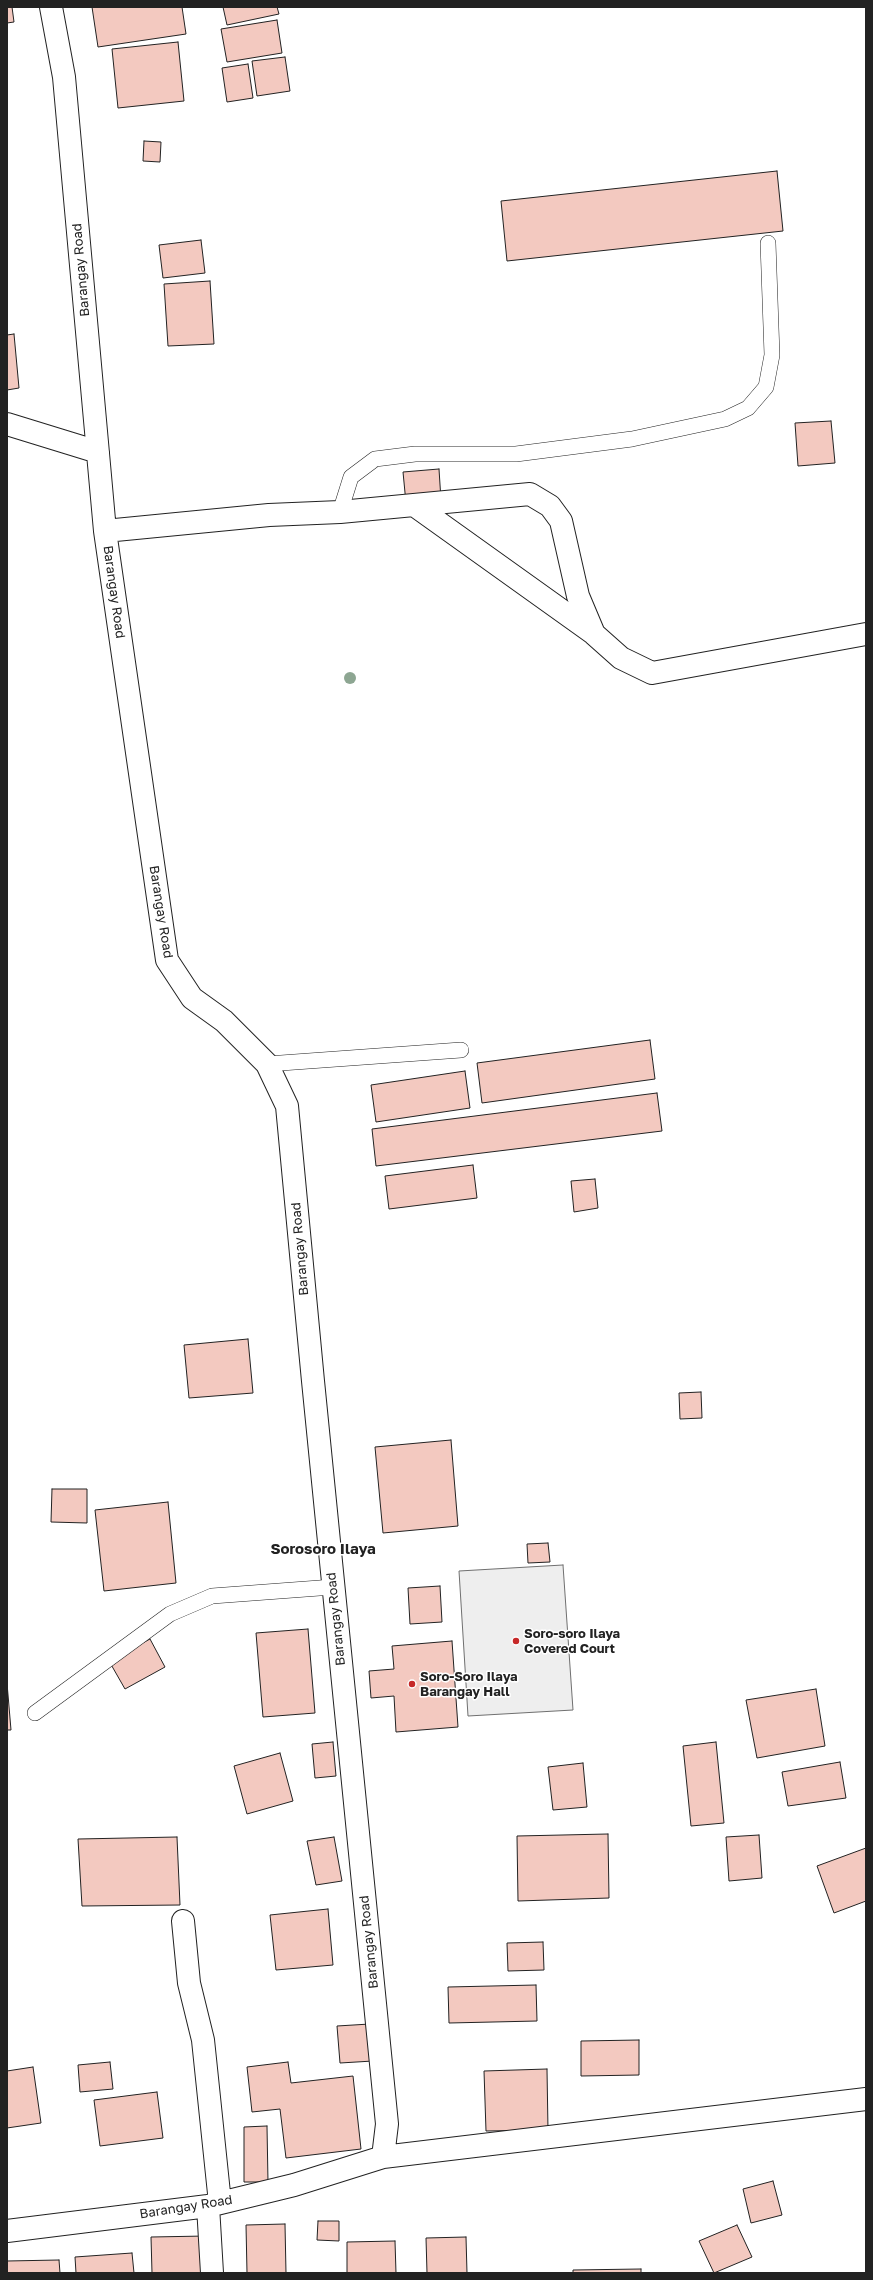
<!DOCTYPE html>
<style>
body{margin:0}
#map{position:relative;width:873px;height:2280px;overflow:hidden;background:#fff;font-family:"Golos Text",sans-serif}
canvas{display:block}
.frame{position:absolute;inset:0;border:8px solid #222;pointer-events:none}
</style>
<div id="map">
<canvas width="873" height="2280"></canvas>
<div class="frame"></div>
</div>
<script>
const ctx = document.querySelector('canvas').getContext('2d');
ctx.lineJoin = 'round';
function fill(path, color) {
  ctx.fillStyle = color;
  ctx.fill(path, 'evenodd');
}
function shape(rows) {
  const path = new Path2D();
  for (const r of rows) {
    path.moveTo(r[0], r[1]);
    for (let i = 2; i < r.length; i += 2) path.lineTo(r[i], r[i + 1]);
  }
  return path;
}
function strokePath(path, color, width, dash) {
  ctx.strokeStyle = color;
  ctx.lineWidth = width;
  ctx.lineCap = dash ? 'butt' : 'round';
  ctx.setLineDash(dash || []);
  ctx.stroke(path);
}
function write(font, color, halo, rows, align = 'center') {
  ctx.font = font + ' "Golos Text",sans-serif';
  ctx.lineWidth = 3;
  ctx.setLineDash([]);
  ctx.textBaseline = 'middle';
  ctx.strokeStyle = halo;
  ctx.fillStyle = color;
  for (const [text, x, y, turn = 0] of rows) {
    ctx.save();
    ctx.translate(x, y);
    ctx.rotate((+turn || 0) * Math.PI / 180);
    ctx.textAlign = isNaN(turn) ? turn : align;
    if (halo) ctx.strokeText(text, 0, 0);
    ctx.fillText(text, 0, 0);
    ctx.restore();
  }
}
const green = shape([
 [563,1565,573,1710,468,1716,459,1571,563,1565]
]);
fill(green, '#eee');
strokePath(green, '#6f6f6f', 1);
const building = shape([
 [7,7,12,7,14,22,7,23,7,7],
 [92,7,182,7,186,34,98,47,92,7],
 [223,7,277,7,279,14,227,25,223,7],
 [277,20,282,53,227,62,221,29,277,20],
 [178,42,184,101,118,108,112,49,178,42],
 [285,57,290,91,257,96,252,61,285,57],
 [248,64,253,98,227,102,222,68,248,64],
 [144,141,161,142,160,162,143,161,144,141],
 [777,171,783,231,507,261,501,201,777,171],
 [201,240,205,273,163,278,159,245,201,240],
 [210,281,214,344,168,346,164,284,210,281],
 [14,334,19,388,7,390,7,335,14,334],
 [831,421,835,463,798,466,795,423,831,421],
 [439,469,441,500,406,503,403,472,439,469],
 [650,1040,655,1079,482,1103,477,1063,650,1040],
 [465,1071,470,1108,376,1122,371,1085,465,1071],
 [657,1093,662,1131,376,1166,372,1129,657,1093],
 [473,1165,477,1198,389,1209,385,1176,473,1165],
 [595,1179,598,1208,574,1212,571,1181,595,1179],
 [248,1339,253,1393,189,1398,184,1345,248,1339],
 [701,1392,702,1418,680,1419,679,1393,701,1392],
 [451,1440,458,1526,383,1533,375,1447,451,1440],
 [52,1489,87,1489,87,1523,51,1522,52,1489],
 [168,1502,176,1583,104,1591,95,1510,168,1502],
 [548,1543,550,1562,528,1563,527,1544,548,1543],
 [440,1586,442,1622,410,1624,408,1588,440,1586],
 [308,1629,315,1713,263,1717,256,1633,308,1629],
 [150,1639,165,1667,125,1689,109,1661,150,1639],
 [452,1641,458,1727,396,1732,394,1696,371,1698,369,1671,394,1669,392,1646,452,1641],
 [7,1683,11,1730,7,1730,7,1683],
 [816,1689,825,1746,757,1758,746,1700,816,1689],
 [333,1742,336,1776,315,1778,312,1744,333,1742],
 [716,1742,724,1823,691,1826,683,1746,716,1742],
 [280,1753,293,1801,247,1814,234,1766,280,1753],
 [840,1762,846,1798,788,1806,782,1772,840,1762],
 [583,1763,587,1807,553,1810,548,1767,583,1763],
 [608,1834,609,1898,518,1901,517,1836,608,1834],
 [759,1835,762,1878,729,1881,726,1837,759,1835],
 [177,1837,180,1905,82,1906,78,1839,177,1837],
 [334,1837,342,1881,316,1885,307,1841,334,1837],
 [866,1848,866,1901,834,1913,817,1866,866,1848],
 [328,1909,333,1965,276,1970,270,1915,328,1909],
 [543,1942,544,1970,508,1971,507,1943,543,1942],
 [536,1985,537,2021,449,2023,448,1987,536,1985],
 [370,2024,373,2061,340,2063,337,2026,370,2024],
 [639,2040,639,2075,581,2076,581,2041,639,2040],
 [110,2062,113,2089,80,2092,78,2065,110,2062],
 [288,2062,291,2083,353,2076,361,2149,286,2158,280,2109,252,2112,247,2067,288,2062],
 [33,2067,41,2123,7,2128,7,2071,33,2067],
 [547,2069,548,2130,486,2131,484,2071,547,2069],
 [157,2092,163,2138,100,2146,94,2100,157,2092],
 [267,2126,268,2182,244,2182,244,2127,267,2126],
 [773,2181,782,2215,751,2223,743,2189,773,2181],
 [318,2221,339,2221,339,2241,317,2240,318,2221],
 [285,2224,286,2273,247,2273,246,2225,285,2224],
 [737,2225,752,2257,714,2273,699,2241,737,2225],
 [206,2236,207,2273,152,2273,151,2237,206,2236],
 [466,2237,467,2273,427,2273,426,2238,466,2237],
 [395,2241,396,2273,347,2273,347,2242,395,2241],
 [132,2253,134,2273,76,2273,75,2257,132,2253],
 [59,2260,60,2273,7,2273,7,2261,59,2260],
 [641,2269,641,2273,573,2273,573,2270,641,2269]
]);
fill(building, '#f3c9c0');
strokePath(building, '#222', 1);
const lane = shape([
 [340,512,351,477,375,459,415,454,516,454,632,439,725,419,748,408,766,387,772,355,768,243],
 [267,1064,461,1050],
 [35,1713,170,1614,212,1596,333,1587]
]);
const street = shape([
 [7,424,98,452],
 [414,505,593,633],
 [105,531,269,515,340,512,530,494,550,506,561,521,578,596,594,634,621,658,652,673,866,634],
 [183,1921,189,1983,203,2040,220,2203],
 [383,2157,866,2099],
 [208,2206,212,2273],
 [7,2231,208,2206,294,2185,383,2157,387,2124,313,1381,287,1106,267,1064,224,1021,192,998,167,960,105,531,64,77,51,7]
]);
strokePath(lane, '#222', 16);
strokePath(street, '#222', 24);
strokePath(lane, '#fff', 15);
strokePath(street, '#fff', 22);
ctx.fillStyle = '#8da692';
for (const [x, y] of [
 [350,678]
]) {
  ctx.beginPath();
  ctx.arc(x, y, 6, 0, 2 * Math.PI);
  ctx.fill();
}
for (const [x, y, r, color] of [
 [516,1641,4,"#c62828"],
 [412,1684,4,"#c62828"]
]) {
  const dot = new Path2D();
  dot.arc(x, y, r, 0, 2 * Math.PI);
  ctx.fillStyle = color;
  ctx.fill(dot);
  strokePath(dot, '#fff', 1.5);
}
write('13px', '#222', '#fff', [
 ["Barangay Road",81,270,-95],
 ["Barangay Road",114,592,82],
 ["Barangay Road",161,912,81],
 ["Barangay Road",300,1249,-95],
 ["Barangay Road",336,1619,-96],
 ["Barangay Road",369,1942,-96],
 ["Barangay Road",186,2207,-9]
]);
write('bold 13px', '#222', '#fff', [
 ["Soro-soro Ilaya",524,1634],
 ["Covered Court",524,1649],
 ["Soro-Soro Ilaya",420,1677],
 ["Barangay Hall",420,1692]
], 'left');
write('bold 15px', '#222', '#fff', [
 ["Sorosoro Ilaya",323,1549]
]);
</script>
